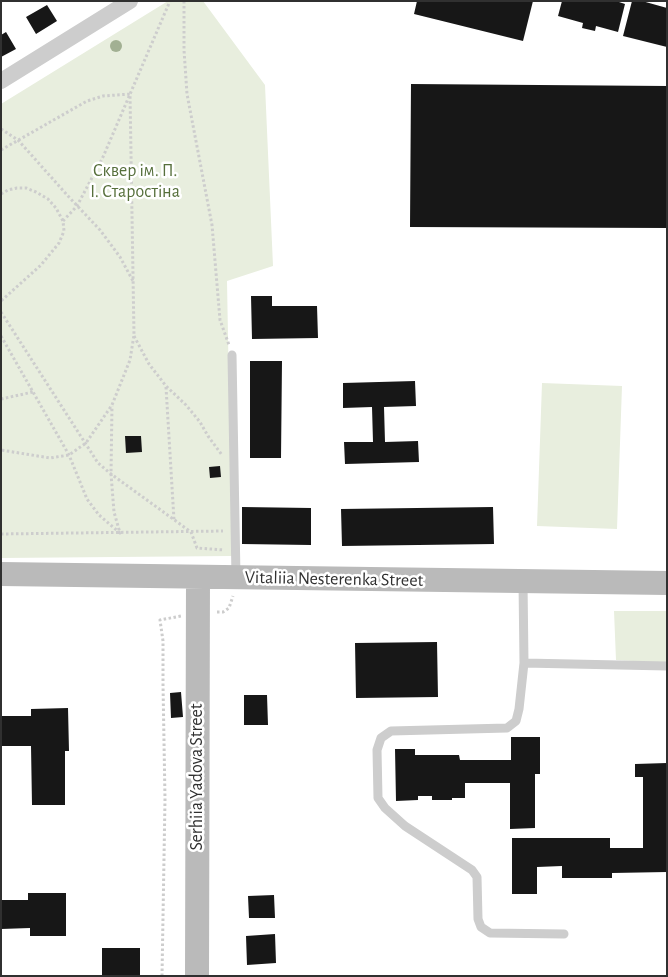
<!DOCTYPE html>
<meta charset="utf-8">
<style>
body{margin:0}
#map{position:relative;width:668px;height:977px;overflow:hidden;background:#fff;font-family:"Alegreya Sans",sans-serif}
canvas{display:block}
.frame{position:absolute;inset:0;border:2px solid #303030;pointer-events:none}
</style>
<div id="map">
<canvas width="668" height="977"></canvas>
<div class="frame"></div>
</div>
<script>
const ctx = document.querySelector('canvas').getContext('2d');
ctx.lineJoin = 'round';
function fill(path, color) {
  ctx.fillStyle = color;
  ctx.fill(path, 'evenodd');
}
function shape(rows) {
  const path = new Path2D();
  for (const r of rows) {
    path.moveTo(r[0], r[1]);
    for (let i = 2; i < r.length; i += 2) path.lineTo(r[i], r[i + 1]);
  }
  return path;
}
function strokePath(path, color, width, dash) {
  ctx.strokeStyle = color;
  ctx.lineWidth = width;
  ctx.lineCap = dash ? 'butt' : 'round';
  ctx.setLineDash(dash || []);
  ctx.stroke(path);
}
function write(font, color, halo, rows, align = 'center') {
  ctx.font = font + ' "Alegreya Sans",sans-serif';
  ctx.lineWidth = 5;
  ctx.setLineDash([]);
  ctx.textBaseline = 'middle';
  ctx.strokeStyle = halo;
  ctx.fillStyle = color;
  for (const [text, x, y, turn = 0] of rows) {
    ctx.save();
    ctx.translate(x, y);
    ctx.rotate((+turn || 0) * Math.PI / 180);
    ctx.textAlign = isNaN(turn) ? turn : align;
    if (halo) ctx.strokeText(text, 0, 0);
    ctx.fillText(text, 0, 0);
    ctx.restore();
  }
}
fill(shape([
 [168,1,203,1,265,85,273,266,227,281,232,556,1,558,1,104],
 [542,383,622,386,617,529,537,526],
 [614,611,667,611,667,663,616,660]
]), '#e8eede');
fill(shape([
 [417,1,533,1,523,41,414,14],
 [562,1,616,1,625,4,618,32,596,26,595,31,582,28,583,23,558,16],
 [632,1,642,1,667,8,667,47,623,36],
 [47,5,57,21,36,34,26,17],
 [6,32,16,49,1,57,1,35],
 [411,84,667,86,667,228,410,227],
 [251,296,272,296,272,306,317,306,318,338,252,339],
 [250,361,282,361,281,458,250,458],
 [415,381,416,406,384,407,385,442,418,441,419,462,345,464,344,442,373,442,372,407,343,408,343,383],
 [125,436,141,436,142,452,126,453],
 [220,466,221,477,210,478,209,467],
 [242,507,311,508,311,545,242,544],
 [493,507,494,544,342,546,341,509],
 [437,642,438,697,356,698,355,643],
 [181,692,183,717,171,718,170,693],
 [244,695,267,695,268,725,244,725],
 [68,708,69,751,65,751,65,805,32,805,31,746,1,746,1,716,31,716,31,709],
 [511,737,540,737,540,774,535,774,535,828,510,829,510,783,465,783,465,798,452,798,452,800,432,800,432,796,418,796,418,800,396,801,395,749,415,749,415,755,459,755,460,760,511,760],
 [667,763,667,872,612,873,612,878,562,878,562,866,537,867,537,894,512,894,512,838,610,838,610,848,643,848,643,777,635,777,635,764],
 [28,893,66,893,66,936,30,936,30,928,1,929,1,900,28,900],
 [274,895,275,918,249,918,248,896],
 [275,934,276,963,247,965,246,936],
 [102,948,140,948,140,976,102,976]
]), '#171717');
strokePath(shape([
 [184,1,184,50,187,94,212,225,220,320,229,345],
 [1,129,18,140,68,196,100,230,120,257,133,281],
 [1,150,87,101,103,96,130,94,134,335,130,360,112,405,86,443,69,455,50,458,1,450],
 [1,194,8,190,17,188,26,188,36,192,48,199,56,208,63,221,64,231,59,243,41,265,1,301],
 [63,221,77,206,103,157,170,1],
 [1,312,98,463,111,474,191,532,197,548,224,550],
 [1,336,69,455,87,499,99,515,120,533,114,512,111,474,112,406],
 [134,336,149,364,166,386,186,405,200,422,208,436,222,455],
 [166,387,174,520],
 [1,399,33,392],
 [1,534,223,531],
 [217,612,223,612,229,608,233,596],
 [162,976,165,799,163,684,163,641,160,620,181,616]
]), '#cdcdcd', 3, [2.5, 2.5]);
strokePath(shape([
 [232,355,236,577],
 [523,582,524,663,519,709,516,721,507,728,391,731,381,738,377,750,378,798,385,808,405,826,472,870,477,877,478,919,481,927,490,933,564,934],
 [524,663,667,666]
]), '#cdcdcd', 9);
strokePath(shape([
 [1,81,130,1]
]), '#cdcdcd', 16);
strokePath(shape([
 [1,574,667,583],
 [197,976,198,577]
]), '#bababa', 24);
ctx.fillStyle = '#a2b093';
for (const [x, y] of [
 [116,46]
]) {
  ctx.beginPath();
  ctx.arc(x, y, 6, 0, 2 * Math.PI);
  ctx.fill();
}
write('18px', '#566f3b', '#fff', [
 ["Сквер ім. П.",135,171],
 ["І. Старостіна",135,192]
]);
write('18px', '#303030', '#fff', [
 ["Vitaliia Nesterenka Street",334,579,1],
 ["Serhiia Yadova Street",197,777,-90]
]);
</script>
